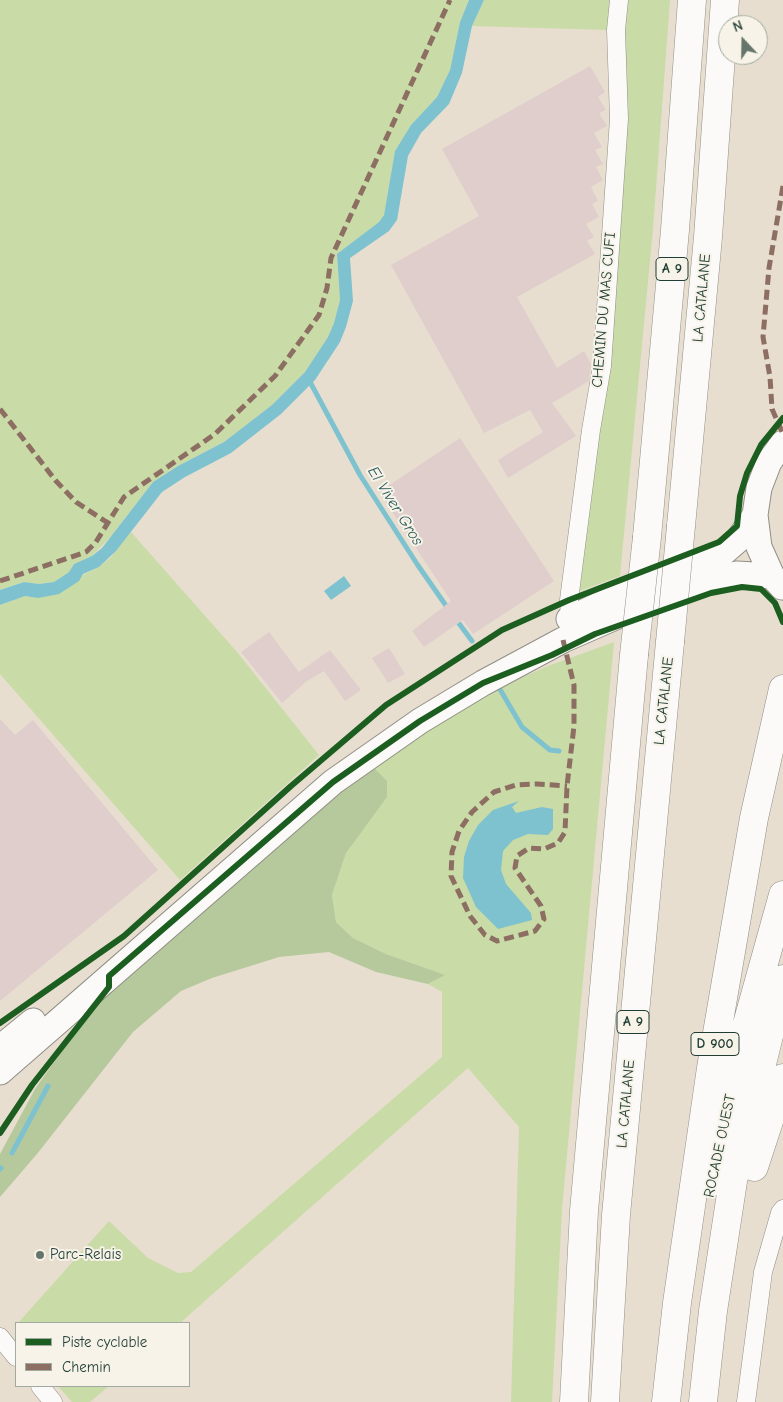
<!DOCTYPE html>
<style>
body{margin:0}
#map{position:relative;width:783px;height:1402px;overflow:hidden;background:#e8ded0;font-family:"Comic Neue",sans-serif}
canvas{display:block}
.legend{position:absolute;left:15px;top:1322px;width:175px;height:65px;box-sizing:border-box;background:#f7f3e8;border:1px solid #a1aaa0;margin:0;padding:6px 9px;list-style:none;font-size:15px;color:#1f3d34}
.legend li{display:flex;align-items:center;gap:10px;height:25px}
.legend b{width:25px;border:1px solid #a1aaa0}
.north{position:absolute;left:718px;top:15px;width:50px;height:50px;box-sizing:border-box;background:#f7f3e8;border:1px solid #a1aaa0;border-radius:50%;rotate:339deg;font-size:14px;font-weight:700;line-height:20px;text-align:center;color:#1f3d34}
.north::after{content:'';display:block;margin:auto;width:18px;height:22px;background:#65756b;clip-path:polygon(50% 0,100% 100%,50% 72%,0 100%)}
</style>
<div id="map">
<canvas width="783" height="1402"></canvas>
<ul class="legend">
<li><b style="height:6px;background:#1b5e20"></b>Piste cyclable</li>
<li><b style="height:6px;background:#8d6e63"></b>Chemin</li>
</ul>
<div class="north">N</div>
</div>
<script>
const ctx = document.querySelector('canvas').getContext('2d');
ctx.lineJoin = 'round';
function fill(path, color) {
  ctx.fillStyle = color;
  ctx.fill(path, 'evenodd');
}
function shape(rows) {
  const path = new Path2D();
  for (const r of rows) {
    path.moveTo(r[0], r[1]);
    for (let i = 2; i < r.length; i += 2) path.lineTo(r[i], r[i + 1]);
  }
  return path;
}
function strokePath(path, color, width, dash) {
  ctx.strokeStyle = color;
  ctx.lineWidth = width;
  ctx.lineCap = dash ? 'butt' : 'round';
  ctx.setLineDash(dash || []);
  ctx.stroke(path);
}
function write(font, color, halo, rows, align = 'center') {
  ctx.font = font + ' "Comic Neue",sans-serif';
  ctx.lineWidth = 4;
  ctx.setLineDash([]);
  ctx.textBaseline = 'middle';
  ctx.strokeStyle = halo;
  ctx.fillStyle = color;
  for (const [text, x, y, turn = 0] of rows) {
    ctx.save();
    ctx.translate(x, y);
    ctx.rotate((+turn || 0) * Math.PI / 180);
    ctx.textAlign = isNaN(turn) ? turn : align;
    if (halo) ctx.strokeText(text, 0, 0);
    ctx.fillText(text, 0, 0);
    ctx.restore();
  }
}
fill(shape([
 [0,0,469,0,460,22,450,70,437,97,411,125,395,151,384,215,379,222,337,254,340,300,334,323,328,337,305,372,272,405,224,442,178,466,153,482,114,532,116,534,114,533,92,556,74,564,69,572,54,582,39,584,24,582,0,590],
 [484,0,610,0,607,30,472,26],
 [626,0,670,0,653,229,620,576,577,592],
 [131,532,237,652,319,755,180,880,0,674,0,605,25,596,38,598,99,567,111,557],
 [614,642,562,1209,552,1402,511,1402,519,1127,468,1068,180,1323,18,1323,109,1221,148,1258,178,1273,191,1272,442,1057,442,992,428,984,444,975,386,954,353,938,336,922,332,895,346,853,359,833,373,767,426,730,488,692,548,666],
 [58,1386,109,1386,90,1402,72,1402]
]), '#c9dba6');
fill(shape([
 [373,767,387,781,387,797,346,853,332,895,336,922,353,938,386,954,445,975,428,984,376,972,329,952,279,957,212,978,181,991,133,1032,37,1154,0,1197,0,1154,35,1089,100,997,339,791]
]), '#b5c99c');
fill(shape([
 [469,0,484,0,472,26,462,73,449,104,421,133,408,156,397,220,389,231,350,258,353,301,346,327,340,342,315,380,281,414,231,453,185,477,162,492,116,551,99,567,83,574,79,581,59,594,38,598,25,596,0,605,0,590,24,582,39,584,54,582,69,572,74,564,92,556,102,548,153,482,178,466,224,442,272,405,305,372,328,337,334,323,340,300,337,254,379,222,384,215,395,151,411,125,437,97,450,70,460,22],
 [344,576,351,586,331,600,324,591],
 [519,801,512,807,516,813,542,807,553,809,553,829,548,835,528,834,513,840,503,851,501,870,506,884,531,913,532,920,498,929,476,907,463,878,464,857,469,841,478,825,493,810]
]), '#7ec2cf');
strokePath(shape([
 [309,380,360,475,417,564,449,610],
 [455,618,472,641],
 [498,686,522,727,550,750,559,751],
 [12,1153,48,1086],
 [0,1169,1,1168]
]), '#7ec2cf', 5);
fill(shape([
 [590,66,605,92,598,97,606,110,599,113,607,126,594,133,602,147,595,150,603,164,596,167,603,180,591,187,598,201,592,204,599,217,586,224,594,237,587,241,595,254,517,297,557,368,584,351,591,364,589,381,552,403,576,436,508,478,498,460,543,432,530,410,484,433,391,265,479,216,442,149],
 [460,438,554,581,473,634,463,620,424,647,412,631,451,601,379,492],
 [269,632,299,672,330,650,361,690,345,701,324,671,307,681,282,703,241,652],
 [389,648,405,674,388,683,372,658],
 [0,719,15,735,33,720,158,870,0,1001]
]), '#dfcecc');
const street = shape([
 [570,619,569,600,591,430,602,366,619,119,616,30,619,0],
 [0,1337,16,1357],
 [40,1386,53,1402],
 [746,1402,763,1272,780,1213,783,1209]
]);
const secondary = shape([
 [782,587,772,576,759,547,755,515,759,488,769,462,783,443],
 [569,619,609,600,702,565,723,553,738,540,755,515],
 [0,1048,33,1021],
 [0,1072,333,782,420,721,483,683,563,640,661,597,694,584,737,574,772,576]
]);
const highway = shape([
 [681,526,708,237,725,0],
 [647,537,675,230,692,0],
 [754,1167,783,1078],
 [712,1182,742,1042,783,895],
 [574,1402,584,1211,634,655],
 [605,1402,616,1215,670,642],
 [666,1402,677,1303,711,1068,754,818,783,689],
 [703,1402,713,1311,733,1181,783,979]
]);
strokePath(street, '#8f8f86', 19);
strokePath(secondary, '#8f8f86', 27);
strokePath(highway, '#8f8f86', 29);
strokePath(street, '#fcfaf8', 18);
strokePath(secondary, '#fcfaf8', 25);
strokePath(highway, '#fcfaf8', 28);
const highwayBridge = shape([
 [670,642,681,526],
 [634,655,647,537]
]);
strokePath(highwayBridge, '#8f8f86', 29, []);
strokePath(highwayBridge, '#fcfaf8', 28);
strokePath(shape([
 [783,186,769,268,763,337,770,377,772,409,783,434],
 [0,409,56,481,76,502,108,523],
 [0,581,86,552,96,542,124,497,215,434,275,376,319,315,327,288,331,258,450,0],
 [563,640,574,685,574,726,567,786,565,832,558,843,544,849,529,848,517,856,515,868,541,906,544,919,535,931,497,941,485,935,470,916,451,876,452,852,459,831,472,812,494,792,516,785,537,784,567,786]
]), '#8d6e63', 5, [10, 5]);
strokePath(shape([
 [0,1023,124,936,291,786,386,705,502,630,569,600,719,542,737,526,740,496,747,473,761,445,783,418],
 [0,1133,32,1085,109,987,109,976,333,782,420,721,483,683,552,655,595,634,711,593,742,587,761,589,775,603,783,622]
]), '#1b5e20', 6);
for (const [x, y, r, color] of [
 [40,1255,5,"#65756b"]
]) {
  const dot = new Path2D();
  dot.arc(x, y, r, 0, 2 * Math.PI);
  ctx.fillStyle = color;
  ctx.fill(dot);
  strokePath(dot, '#f7f3e8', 2);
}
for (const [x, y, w] of [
 [672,269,32],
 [633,1022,32],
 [715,1044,48]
]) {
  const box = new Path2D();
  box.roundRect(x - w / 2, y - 11.5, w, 23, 4);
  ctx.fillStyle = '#f7f3e8';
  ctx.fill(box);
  strokePath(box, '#1f3d34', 1);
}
write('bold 14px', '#1f3d34', null, [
 ["A 9",672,269],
 ["A 9",633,1022],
 ["D 900",715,1044]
]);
write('15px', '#1f3d34', '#f7f3e8', [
 ["LA CATALANE",702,298,-85],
 ["CHEMIN DU MAS CUFI",604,310,-85],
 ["LA CATALANE",664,701,-84],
 ["LA CATALANE",626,1104,-85],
 ["ROCADE OUEST",720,1146,-78]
]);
write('15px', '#1f3d34', '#f7f3e8', [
 ["Parc-Relais",50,1255]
], 'left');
write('italic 16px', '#2c5b5b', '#f7f3e8', [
 ["El Viver Gros",395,506,58]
]);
</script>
